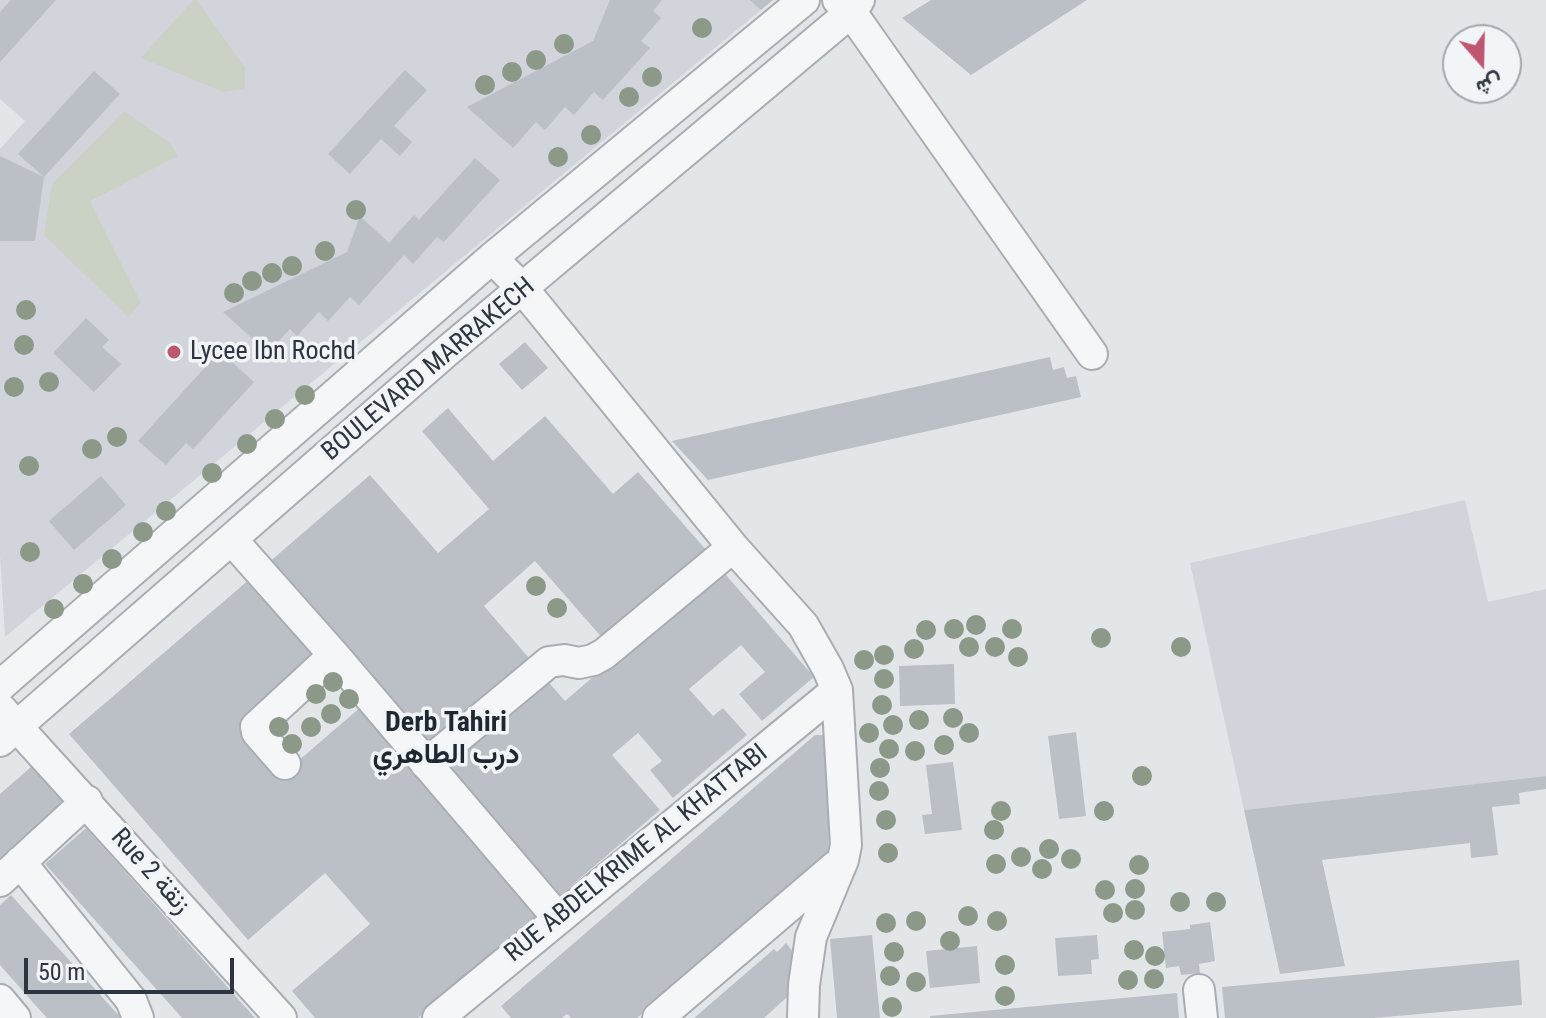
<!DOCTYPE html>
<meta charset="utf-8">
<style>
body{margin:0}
#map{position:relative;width:1546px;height:1018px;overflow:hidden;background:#e3e6e9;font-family:"Roboto Condensed",Vazirmatn,sans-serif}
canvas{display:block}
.north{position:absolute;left:1442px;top:24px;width:80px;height:80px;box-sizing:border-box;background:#f2f5f7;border:2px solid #a3a8ae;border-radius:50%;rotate:160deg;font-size:22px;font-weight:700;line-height:32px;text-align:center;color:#2d3540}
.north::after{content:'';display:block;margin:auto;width:28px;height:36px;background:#bf5771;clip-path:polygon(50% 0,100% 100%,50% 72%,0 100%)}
.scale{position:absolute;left:24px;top:958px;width:210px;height:36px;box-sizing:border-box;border:4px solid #2d3540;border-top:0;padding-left:10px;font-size:24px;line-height:28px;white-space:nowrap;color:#2d3540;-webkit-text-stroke:6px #f2f5f7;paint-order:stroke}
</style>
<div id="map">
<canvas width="1546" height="1018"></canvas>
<div class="north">ش</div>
<div class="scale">50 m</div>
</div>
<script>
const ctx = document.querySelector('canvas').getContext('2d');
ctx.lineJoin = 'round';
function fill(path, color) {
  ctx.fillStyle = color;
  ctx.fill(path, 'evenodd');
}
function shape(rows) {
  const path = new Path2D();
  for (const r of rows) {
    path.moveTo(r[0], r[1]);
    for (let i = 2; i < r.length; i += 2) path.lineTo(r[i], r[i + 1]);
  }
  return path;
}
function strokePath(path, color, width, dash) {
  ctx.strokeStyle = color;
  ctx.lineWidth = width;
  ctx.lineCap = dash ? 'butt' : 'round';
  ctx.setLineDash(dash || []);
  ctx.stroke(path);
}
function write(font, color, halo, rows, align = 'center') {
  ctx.font = font + ' "Roboto Condensed",Vazirmatn,sans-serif';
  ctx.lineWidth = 7;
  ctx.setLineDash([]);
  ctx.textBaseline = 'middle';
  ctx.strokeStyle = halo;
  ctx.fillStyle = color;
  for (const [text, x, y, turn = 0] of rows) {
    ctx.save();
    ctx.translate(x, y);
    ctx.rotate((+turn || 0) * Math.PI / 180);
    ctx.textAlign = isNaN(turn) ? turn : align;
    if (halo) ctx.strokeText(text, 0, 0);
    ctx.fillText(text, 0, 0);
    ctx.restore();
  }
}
fill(shape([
 [0,0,773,0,5,637,0,555,0,149,25,121,0,99],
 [1465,500,1488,602,1546,589,1546,776,1244,810,1190,563]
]), '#d1d5db');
fill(shape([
 [193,0,197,0,245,68,245,89,223,92,141,58],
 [124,111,169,142,178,156,90,201,141,303,128,317,44,235,52,184]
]), '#cad2c5');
fill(shape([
 [11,0,56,0,0,62,0,12],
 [610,0,662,0,653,11,661,18,641,41,650,48,603,100,594,92,574,115,565,107,545,130,536,122,513,148,467,107,593,41],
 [750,0,773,0,761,10],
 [931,0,1087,0,971,75,902,18],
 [405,70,427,90,394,126,412,142,400,156,381,139,350,174,328,154],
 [94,71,120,94,44,177,35,241,0,241,0,156,44,177,18,154],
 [475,158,500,180,444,242,437,237,413,264,404,255,359,305,350,297,328,321,319,312,297,336,290,329,268,353,223,312,347,252,360,216,389,243,414,215,419,220],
 [86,318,109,340,102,347,121,364,94,392,53,353],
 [525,342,548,368,522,390,499,364],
 [220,351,254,382,193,449,186,443,166,465,138,441],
 [1050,357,1053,370,1064,367,1067,378,1076,376,1081,397,708,480,672,441],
 [448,408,493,461,545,416,613,494,638,472,707,551,604,640,535,561,484,606,529,658,426,747,267,564,370,475,438,553,489,509,422,431],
 [101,476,126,505,74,550,49,521],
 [720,568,814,677,762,721,739,694,765,672,741,645,689,689,713,716,723,708,747,735,673,798,650,770,662,761,638,733,612,755,660,810,556,899,442,767,545,678,565,701],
 [251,578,318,655,240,722,284,773,362,706,541,912,418,1018,315,1018,292,991,370,924,325,873,248,940,69,734],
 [954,664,955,704,900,706,899,666],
 [1076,732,1086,816,1059,819,1048,736],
 [815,735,826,735,829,852,637,1018,571,1018,567,1014,562,1018,511,1018,501,1006],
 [39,760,75,802,0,869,0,794],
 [953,762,962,830,925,834,922,815,932,814,926,765],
 [1546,776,1546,789,1519,793,1520,804,1492,807,1498,855,1471,858,1470,843,1322,860,1345,966,1280,974,1244,810],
 [86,828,120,866,255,1018,182,1018,45,864],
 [11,895,95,989,121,1018,47,1018,37,1007,0,965,0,905],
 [1210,922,1215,961,1199,964,1200,973,1181,975,1179,966,1166,968,1162,932,1190,929,1190,925],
 [872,935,880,1018,837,1018,830,939],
 [1097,935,1099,959,1091,960,1092,974,1058,976,1055,938],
 [786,943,795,954,797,988,764,1018,694,1018,774,949,777,952],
 [977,946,980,983,930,988,926,951],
 [1519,960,1522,1005,1374,1018,1225,1018,1222,987],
 [1177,993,1179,1018,930,1018,930,1016]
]), '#bbc0c6');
const minor = shape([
 [838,0,851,12,1092,354],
 [492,258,523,289,733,547,803,625,828,669,837,690,846,845,843,860,811,937,804,985,803,1018],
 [232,540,334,655,558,918],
 [0,686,492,258,804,0],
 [0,708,281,1018],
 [0,741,446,352,851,12,859,0],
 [285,764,257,732,256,727,334,655],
 [426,764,549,662,564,660,579,663,593,660,604,654,733,547],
 [20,862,131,1000,138,1018],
 [0,881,87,801],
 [1199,990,1202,1018],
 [0,1000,15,1018],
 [438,1018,837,690],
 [658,1018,836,866]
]);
strokePath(minor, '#a9adb3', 34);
strokePath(minor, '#f5f6f8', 30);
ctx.fillStyle = '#8c9989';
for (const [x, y] of [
 [702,28],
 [564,44],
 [536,60],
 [512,72],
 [652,77],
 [485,85],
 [629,97],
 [591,135],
 [558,157],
 [356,210],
 [325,251],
 [292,266],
 [272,273],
 [252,281],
 [234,293],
 [26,310],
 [24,345],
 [49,382],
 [14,387],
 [305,395],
 [275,419],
 [117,437],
 [247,444],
 [92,449],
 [29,466],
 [212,473],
 [166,511],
 [143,532],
 [30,552],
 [112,559],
 [83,584],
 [536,586],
 [557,608],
 [54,609],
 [976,625],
 [954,629],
 [1012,629],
 [926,630],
 [1101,638],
 [969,647],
 [995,647],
 [1181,647],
 [914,649],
 [884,655],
 [1018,657],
 [864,660],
 [884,679],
 [333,682],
 [316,694],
 [349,699],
 [882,705],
 [331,714],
 [953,718],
 [919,720],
 [893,725],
 [279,727],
 [311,727],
 [869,733],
 [969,733],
 [292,744],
 [944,745],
 [889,749],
 [915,751],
 [880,768],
 [1142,776],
 [879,791],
 [1001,811],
 [1104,811],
 [886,820],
 [994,830],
 [1049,849],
 [888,853],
 [1021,857],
 [1071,859],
 [996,864],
 [1139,865],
 [1042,869],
 [1135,889],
 [1105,890],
 [1180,902],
 [1216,902],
 [1135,910],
 [1113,913],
 [968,916],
 [916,921],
 [997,921],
 [886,923],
 [950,941],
 [1134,950],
 [894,952],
 [1155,956],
 [1005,965],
 [890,976],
 [1154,979],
 [1128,980],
 [916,982],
 [1005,996],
 [892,1007]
]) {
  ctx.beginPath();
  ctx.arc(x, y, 10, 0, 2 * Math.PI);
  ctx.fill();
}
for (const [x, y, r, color] of [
 [174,352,8,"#bf5771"]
]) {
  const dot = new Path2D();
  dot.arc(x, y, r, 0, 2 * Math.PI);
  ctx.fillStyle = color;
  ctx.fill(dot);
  strokePath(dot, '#f2f5f7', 3);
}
write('26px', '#2d3540', '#f2f5f7', [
 ["Lycee Ibn Rochd",190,352]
], 'left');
write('26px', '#2d3540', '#f2f5f7', [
 ["BOULEVARD MARRAKECH",429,370,-40],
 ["RUE ABDELKRIME AL KHATTABI",637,854,-39],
 ["Rue 2 زنقة",150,872,48]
]);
write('bold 28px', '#1f2731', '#f2f5f7', [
 ["Derb Tahiri",446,724],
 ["درب الطاهري",446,756]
]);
</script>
